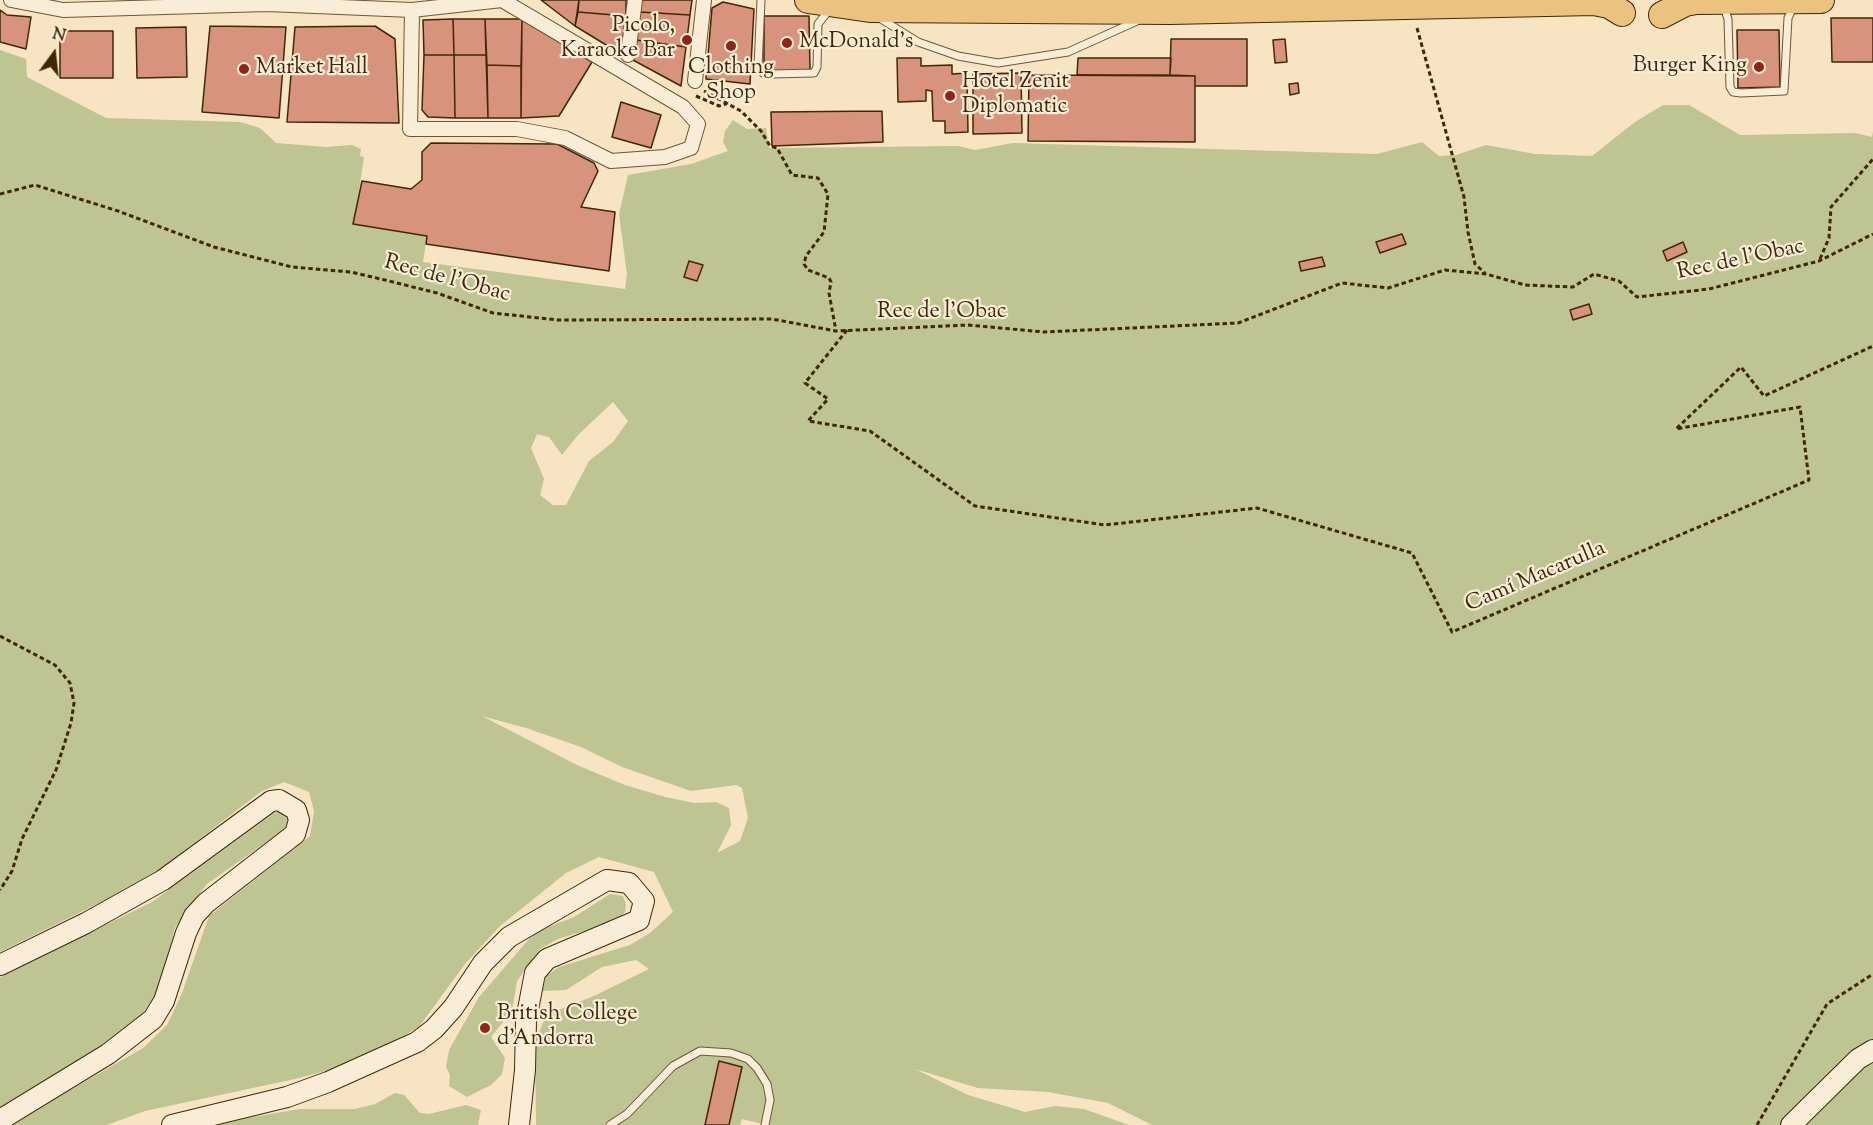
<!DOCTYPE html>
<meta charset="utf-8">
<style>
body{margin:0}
#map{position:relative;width:1873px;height:1125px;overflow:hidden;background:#f7e4c2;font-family:"Sorts Mill Goudy",serif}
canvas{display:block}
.north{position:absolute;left:24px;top:24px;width:60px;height:60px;-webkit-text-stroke:4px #faedd7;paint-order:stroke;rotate:15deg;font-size:16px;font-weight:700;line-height:24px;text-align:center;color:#402708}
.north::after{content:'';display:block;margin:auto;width:21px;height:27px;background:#402708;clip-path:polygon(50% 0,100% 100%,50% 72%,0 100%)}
</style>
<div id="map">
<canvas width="1873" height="1125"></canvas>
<div class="north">N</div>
</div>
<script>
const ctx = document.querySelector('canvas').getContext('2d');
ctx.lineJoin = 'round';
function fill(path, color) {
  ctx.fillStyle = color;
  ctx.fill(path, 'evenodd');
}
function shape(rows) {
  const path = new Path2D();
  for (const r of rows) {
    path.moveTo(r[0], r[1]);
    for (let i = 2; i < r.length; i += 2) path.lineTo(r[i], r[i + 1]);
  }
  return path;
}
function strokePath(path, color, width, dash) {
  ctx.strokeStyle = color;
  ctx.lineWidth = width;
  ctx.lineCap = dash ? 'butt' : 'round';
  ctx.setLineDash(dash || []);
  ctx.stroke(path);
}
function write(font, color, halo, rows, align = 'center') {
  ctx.font = font + ' "Sorts Mill Goudy",serif';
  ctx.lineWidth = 4.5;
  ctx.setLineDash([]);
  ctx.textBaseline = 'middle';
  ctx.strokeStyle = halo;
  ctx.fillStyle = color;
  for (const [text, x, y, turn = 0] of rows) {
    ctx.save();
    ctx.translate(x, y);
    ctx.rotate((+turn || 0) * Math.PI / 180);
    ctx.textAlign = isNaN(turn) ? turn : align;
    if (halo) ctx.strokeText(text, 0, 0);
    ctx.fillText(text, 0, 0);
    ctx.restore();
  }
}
fill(shape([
 [0,50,26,59,27,77,106,118,240,122,260,128,276,143,326,147,352,145,361,149,360,156,364,157,354,224,427,236,423,262,625,289,627,274,619,214,628,175,691,164,728,151,723,142,725,131,733,120,747,129,766,128,769,148,958,146,975,150,1013,143,1377,154,1422,142,1439,156,1456,155,1486,145,1535,154,1592,156,1635,122,1663,105,1689,105,1740,135,1855,133,1872,137,1873,131,1873,1125,1152,1125,1108,1103,1048,1092,978,1088,915,1069,968,1095,1025,1112,1055,1106,1084,1109,1129,1125,766,1125,742,1119,740,1125,536,1125,535,1043,546,1015,594,996,649,969,636,960,602,967,566,990,542,991,546,976,559,967,630,945,650,933,673,912,654,872,599,857,566,873,500,926,465,964,419,1027,355,1063,295,1079,145,1111,107,1125,10,1125,143,1048,167,1025,182,993,209,916,310,836,314,811,309,792,284,782,262,791,163,867,101,902,0,952],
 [613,402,628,421,613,442,589,461,566,505,553,505,540,495,544,479,531,448,537,434,549,437,562,455,578,435],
 [482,716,526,728,581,747,622,767,691,791,736,785,742,788,748,818,740,841,717,853,731,825,729,808,716,802,695,803,665,797,625,785,577,765],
 [277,811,284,814,288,820,285,829,207,884,189,908,175,928,158,991,143,1013,100,1046,0,1109,0,977,152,902],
 [610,894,623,896,626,905,625,912,618,921,558,939,540,949,517,981,512,1011,491,1037,505,1058,502,1074,491,1085,467,1097,449,1086,450,1075,446,1067,449,1050,479,997,535,932,574,917],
 [395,1093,404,1095,420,1113,429,1114,466,1105,481,1110,478,1125,205,1125,300,1109,355,1109,375,1104]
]), '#bec492');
const building = shape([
 [541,0,579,0,575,26,541,0],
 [579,0,626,0,626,16,578,12,579,0],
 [641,0,692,0,690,15,640,12,641,0],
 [723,2,754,9,750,84,706,79,712,8,723,2],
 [0,10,7,15,31,17,26,49,0,42,0,10],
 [578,12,626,16,621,54,575,26,578,12],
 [640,12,690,15,686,47,636,40,640,12],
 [764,16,809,16,810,71,764,71,764,16],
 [1831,18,1873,18,1873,62,1832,62,1831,18],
 [453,19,454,55,424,55,423,20,453,19],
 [453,19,485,19,486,55,454,55,453,19],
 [485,19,522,19,521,66,487,65,485,19],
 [522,19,592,62,559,116,521,118,522,19],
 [210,26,286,27,279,118,202,112,210,26],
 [375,26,395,39,399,123,287,122,295,27,375,26],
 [186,27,187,77,137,78,136,28,186,27],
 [1737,30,1779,30,1780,87,1738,88,1737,30],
 [60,31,113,31,113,78,60,78,60,31],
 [1171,39,1247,39,1247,86,1195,86,1195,76,1170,75,1171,39],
 [1285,39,1287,62,1275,63,1273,40,1285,39],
 [636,40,686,47,681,86,633,60,636,40],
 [424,55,454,55,455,118,428,117,422,110,424,55],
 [454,55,486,55,488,118,455,118,454,55],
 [897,58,921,58,921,66,952,65,952,74,967,73,968,132,945,133,945,121,933,121,932,91,926,90,926,101,898,102,897,58],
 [1078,58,1171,58,1170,75,1077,75,1078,58],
 [487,65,521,66,521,118,488,118,487,65],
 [1021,73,1022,133,973,134,973,74,1021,73],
 [1029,75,1195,76,1195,142,1028,141,1029,75],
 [1298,83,1299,93,1290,95,1289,84,1298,83],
 [621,102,661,115,651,148,612,137,621,102],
 [882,111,883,142,772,146,771,112,882,111],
 [431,143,557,144,594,163,598,171,581,207,615,212,609,271,426,244,427,236,353,224,362,181,411,189,422,180,422,152,431,143],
 [1402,234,1406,244,1380,253,1376,242,1402,234],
 [1683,242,1687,252,1667,261,1663,251,1683,242],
 [1322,257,1325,266,1301,271,1299,262,1322,257],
 [689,261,703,265,697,281,684,277,689,261],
 [1589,304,1592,314,1573,320,1570,310,1589,304],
 [719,1061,742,1067,729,1125,705,1125,719,1061]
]);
fill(building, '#d8937c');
strokePath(building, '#402708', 1.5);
const lane = shape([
 [761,0,758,67,763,73,772,74,814,73,817,67,818,24,829,10],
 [1724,7,1728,19,1730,87,1733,92,1741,93,1784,91,1788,18,1794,5],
 [878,17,918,42,958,56,998,63,1068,52,1137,21],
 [610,1125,627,1114,673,1066,700,1051,731,1053,748,1059,757,1068,767,1084,770,1100,765,1125]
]);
const street = shape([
 [11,0,63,10,267,4,412,10,502,0,683,107,698,124,691,148,665,157,611,161,565,138,517,129,410,129,412,10],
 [628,55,635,0],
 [695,81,704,0]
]);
const secondary = shape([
 [0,965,86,923,163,880,271,801,279,800,296,810,299,820,295,834,206,903,194,916,186,933,164,1001,153,1019,108,1054,0,1120],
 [172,1125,287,1097,328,1082,417,1042,434,1029,453,1008,483,963,509,937,607,880,629,883,644,901,639,920,547,959,535,973,526,1020,525,1070,519,1125],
 [1791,1125,1858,1059,1873,1050]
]);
const highway = shape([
 [808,0,870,9,1170,11,1594,2,1609,5,1622,13],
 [1662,15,1685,3,1696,1,1821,0]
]);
strokePath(lane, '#6e5636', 9);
strokePath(street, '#6e5636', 16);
strokePath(secondary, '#402708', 22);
strokePath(highway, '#402708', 28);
strokePath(shape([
 [1417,28,1464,197,1468,232,1475,264,1485,273],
 [704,91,741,111,761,131,770,146,777,148,792,175,818,178,828,194,824,232,806,256,804,264,808,270,829,278,831,282,829,293,836,331],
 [696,96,719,106,726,104],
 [0,194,35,185,118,211,214,247,292,267,351,272,385,280,437,293,493,313,558,320,772,319,836,331,968,325,1044,332,1238,323,1342,283,1388,288,1445,270,1486,274,1525,285,1573,287,1594,274,1619,281,1637,297,1709,289,1819,261,1873,234],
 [1820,259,1829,238,1831,207,1873,159],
 [847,330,805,383,828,399,808,421,870,431,975,506,1105,525,1257,508,1412,553,1452,632,1809,480,1800,407,1676,429,1741,367,1764,396,1873,346],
 [0,636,55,665,70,683,74,703,71,723,56,770,22,839,12,871,0,890],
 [1757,1125,1827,1004,1873,974]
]), '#402708', 3, [4.5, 3]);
strokePath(lane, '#faedd7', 7);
strokePath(street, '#faedd7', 14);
strokePath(secondary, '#faedd7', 20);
strokePath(highway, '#ecc281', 26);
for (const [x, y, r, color] of [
 [687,40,6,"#8f2418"],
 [787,43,6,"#8f2418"],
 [731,46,6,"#8f2418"],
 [1759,67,6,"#8f2418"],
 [244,69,6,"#8f2418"],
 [950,96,6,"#8f2418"],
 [485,1028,6,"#8f2418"]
]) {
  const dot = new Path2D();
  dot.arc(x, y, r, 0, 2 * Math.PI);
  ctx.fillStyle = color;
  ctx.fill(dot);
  strokePath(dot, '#faedd7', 2);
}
write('22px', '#402708', '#faedd7', [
 ["Picolo,",675,27,"right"],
 ["Karaoke Bar",675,52,"right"],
 ["McDonald's",799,43],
 ["Burger King",1747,67,"right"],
 ["Market Hall",256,69],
 ["Clothing",731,69,"center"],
 ["Shop",731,94,"center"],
 ["Hotel Zenit",962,83],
 ["Diplomatic",962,108],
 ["British College",497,1015],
 ["d'Andorra",497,1040]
], 'left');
write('22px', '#402708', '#faedd7', [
 ["Rec de l'Obac",1741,261,-12],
 ["Rec de l'Obac",447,280,15],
 ["Rec de l'Obac",942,313],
 ["Camí Macarulla",1536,578,-23]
]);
</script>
